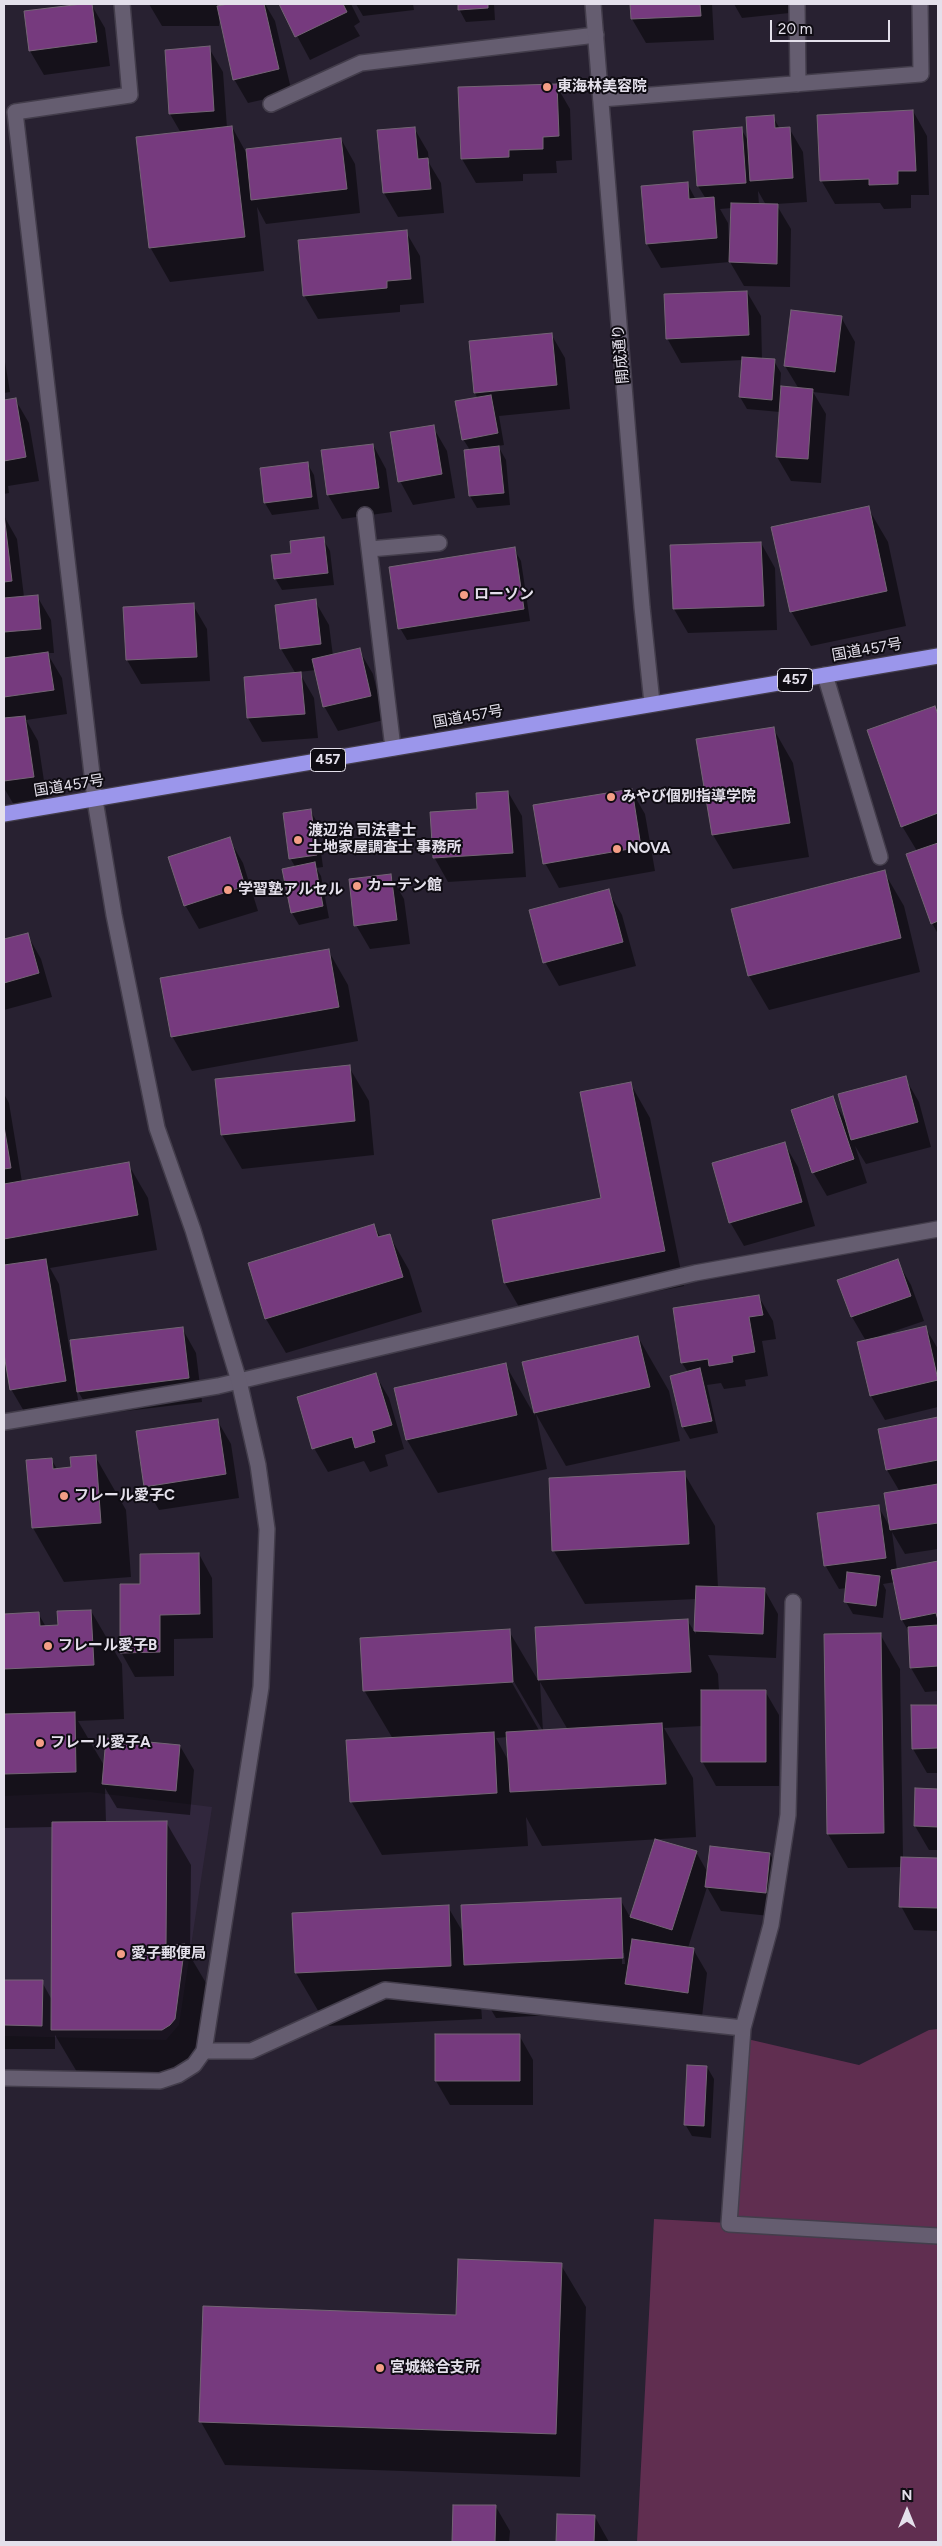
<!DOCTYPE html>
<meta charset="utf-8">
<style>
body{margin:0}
#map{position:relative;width:942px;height:2546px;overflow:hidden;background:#282131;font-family:Figtree,sans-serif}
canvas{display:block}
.frame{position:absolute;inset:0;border:5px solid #e4e0eb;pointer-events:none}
.north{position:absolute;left:882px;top:2486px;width:50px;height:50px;-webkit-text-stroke:4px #0f0c13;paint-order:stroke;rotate:0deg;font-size:14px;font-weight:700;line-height:20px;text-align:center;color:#e4e0eb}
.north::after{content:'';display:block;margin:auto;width:18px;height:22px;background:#e4e0eb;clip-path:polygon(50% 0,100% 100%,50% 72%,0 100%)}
.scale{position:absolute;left:770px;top:20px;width:120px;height:22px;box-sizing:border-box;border:2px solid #e4e0eb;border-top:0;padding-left:6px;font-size:15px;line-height:18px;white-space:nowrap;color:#e4e0eb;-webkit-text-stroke:4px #0f0c13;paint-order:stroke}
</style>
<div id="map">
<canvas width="942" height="2546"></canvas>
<div class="frame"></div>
<div class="north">N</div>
<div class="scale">20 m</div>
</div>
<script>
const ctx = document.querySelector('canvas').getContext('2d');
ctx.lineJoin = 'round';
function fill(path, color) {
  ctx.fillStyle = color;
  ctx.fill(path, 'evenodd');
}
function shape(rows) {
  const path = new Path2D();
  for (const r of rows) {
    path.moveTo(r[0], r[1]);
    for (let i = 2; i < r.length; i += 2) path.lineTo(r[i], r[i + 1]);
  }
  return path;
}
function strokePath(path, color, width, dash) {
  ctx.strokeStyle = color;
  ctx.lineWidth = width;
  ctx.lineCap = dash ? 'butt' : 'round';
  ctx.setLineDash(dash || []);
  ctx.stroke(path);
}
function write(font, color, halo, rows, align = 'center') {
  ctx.font = font + ' Figtree,"Noto Sans JP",sans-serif';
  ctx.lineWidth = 4;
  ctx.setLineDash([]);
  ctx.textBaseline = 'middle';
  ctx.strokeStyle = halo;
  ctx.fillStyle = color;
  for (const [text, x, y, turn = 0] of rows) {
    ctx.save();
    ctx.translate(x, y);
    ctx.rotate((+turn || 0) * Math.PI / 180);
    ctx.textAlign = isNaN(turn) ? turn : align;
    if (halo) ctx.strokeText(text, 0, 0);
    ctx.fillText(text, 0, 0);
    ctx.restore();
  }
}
fill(shape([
 [90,1792,212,1807,179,2025,166,2040,4,2036,4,1796]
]), '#31273d');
fill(shape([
 [938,2029,938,2542,637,2542,654,2219,729,2223,743,2038,859,2065,929,2030]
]), '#602e50');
fill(shape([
 [91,4,105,28,110,66,44,75,30,51,26,12],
 [149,4,219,4,219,7,234,4,265,4,275,21,292,93,248,103,234,79,220,16,219,26,162,26],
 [280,4,351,4,360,22,354,26,360,36,310,60],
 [356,4,413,4,414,10,363,16],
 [459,4,494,4,495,20,466,22,459,9],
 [632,4,712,4,714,40,646,43,632,19],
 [734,4,798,4,799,12,742,18],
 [209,48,223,72,227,128,232,127,248,156,341,139,355,164,360,213,266,224,257,207,264,271,170,282,150,247,181,133,170,114],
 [556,85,570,109,572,160,556,161,557,173,523,174,523,181,476,183,462,159,459,88],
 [913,111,927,136,929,195,911,195,911,208,884,209,880,203,835,204,821,180],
 [773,117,780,129,789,128,803,152,807,202,776,204,791,229,790,287,744,286,730,262,661,268,647,244,643,187,687,183,696,200,706,199,698,186,741,129,749,142],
 [758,191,766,205,759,205],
 [732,208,731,241,729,241,728,223,720,209],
 [414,128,428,152,429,163,441,183,444,213,398,217,384,193],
 [406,232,420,256,424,303,400,305,400,312,318,319,304,295],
 [747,292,761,316,762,360,774,361,781,373,780,387,799,389,785,366,841,317,855,342,849,396,813,392,826,414,821,483,791,481,777,457,780,412,747,409,740,397,743,360,681,363,667,338],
 [551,334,565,358,570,409,499,416,504,445,498,446,506,460,510,505,477,508,470,496,470,450,463,439,478,399,475,393],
 [4,356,10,392,4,393],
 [15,399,29,423,39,481,8,486,9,493,4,494,4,401],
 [433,427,447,451,455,498,413,505,400,481],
 [373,445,386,469,392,512,342,519,328,495],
 [307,463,314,475,319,509,272,515,265,503],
 [868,508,888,542,906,626,811,646,791,611],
 [4,516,17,539,24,597,37,596,51,620,54,653,47,653,62,678,67,714,26,720,38,741,47,801,14,805,4,788],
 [323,539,330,551,334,585,282,590,275,578,293,554],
 [761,543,775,568,777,630,688,633,674,609],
 [514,549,521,561,530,621,407,640,400,628],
 [315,601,329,625,333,656,359,650,373,674,384,720,338,731,324,706,316,670,299,672,314,698,318,738,262,742,248,718,296,674,281,649],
 [193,605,207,629,210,681,141,684,127,660,125,608],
 [934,707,938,714,938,934,932,923,917,851,902,826],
 [773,728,793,763,809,857,733,869,713,835],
 [631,790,645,814,655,871,559,888,545,863],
 [508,792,522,816,526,877,448,882,434,857,478,810],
 [310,810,317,822,323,867,316,868,321,876,329,918,299,925,292,913,296,868,290,858],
 [229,839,243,863,258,911,199,929,185,905],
 [884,872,904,906,920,972,769,1010,749,976],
 [390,875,404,899,410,944,370,949,356,925],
 [608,891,622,915,636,966,559,986,545,962],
 [27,934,41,959,52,997,4,1010,4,941],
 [328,950,348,985,358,1041,192,1071,172,1036],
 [349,1067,369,1101,374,1155,242,1169,222,1135],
 [905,1078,919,1102,931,1147,866,1164,855,1146,867,1183,827,1196,813,1172,832,1097,846,1122],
 [630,1083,650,1118,684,1286,525,1317,505,1283,493,1221,603,1199],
 [4,1094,9,1103,22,1182,128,1164,148,1198,157,1250,50,1268,59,1284,73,1370,182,1328,196,1353,202,1402,92,1415,76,1388,79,1405,25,1413,11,1389,4,1346],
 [784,1143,798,1167,815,1226,744,1246,730,1222],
 [374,1226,381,1238,389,1235,409,1270,422,1312,286,1353,266,1319,250,1263],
 [897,1261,911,1285,924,1321,880,1336,881,1337,925,1327,938,1349,938,1407,885,1420,871,1396,866,1341,852,1317],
 [759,1297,773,1321,776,1339,762,1341,768,1376,745,1380,746,1386,724,1389,721,1383,707,1385,718,1433,690,1439,683,1427,672,1376,688,1372,682,1363],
 [638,1337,669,1391,680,1441,566,1466,536,1414,547,1469,438,1493,407,1440,505,1364,535,1416,524,1363],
 [375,1374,389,1398,404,1449,385,1455,388,1466,370,1472,364,1461,328,1472,314,1448],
 [938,1419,938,1549,905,1554,892,1532,897,1570,938,1562,938,1691,925,1692,911,1668,909,1632,902,1620,895,1582,883,1584,886,1590,883,1618,853,1614,846,1602,847,1588,839,1589,825,1565,878,1506,890,1527,900,1492,887,1470,880,1430],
 [217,1420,231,1444,239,1498,159,1510,145,1486],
 [95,1456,126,1510,131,1577,64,1582,33,1528,28,1461,51,1459,57,1469,73,1468],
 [684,1473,715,1526,718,1588,764,1589,778,1614,776,1658,708,1655,718,1674,719,1691,765,1691,779,1715,779,1786,716,1786,702,1761,702,1726,664,1728,693,1778,696,1837,542,1846,526,1817,528,1846,382,1855,351,1801,393,1739,364,1690,509,1631,539,1682,536,1629,687,1620,696,1634,697,1599,585,1604,554,1551],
 [513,1680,543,1731,540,1682,568,1730,540,1732,511,1681],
 [508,1737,509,1762,496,1738],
 [199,1554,212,1578,213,1638,174,1639,174,1676,135,1677,121,1652,141,1586],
 [91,1611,122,1664,124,1719,78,1721,105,1767,180,1746,194,1770,190,1815,117,1808,105,1788,106,1822,166,1822,191,1865,190,1956,209,1988,199,2062,186,2072,77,2072,55,2035,55,2049,4,2049,4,1981,42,1982,52,2000,53,1827,4,1828,4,1615,38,1613,46,1627,59,1627],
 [880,1634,900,1669,903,1858,938,1860,938,1931,914,1930,901,1906,902,1867,848,1868,828,1834],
 [912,1706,938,1706,938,1773,927,1773,913,1749],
 [917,1789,938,1790,938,1850,929,1850,915,1826],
 [655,1840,696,1852,708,1873,770,1854,784,1878,780,1917,721,1911,707,1887,688,1948,693,1949,707,1973,702,2017,653,2010,496,2018,480,1991,482,2019,327,2026,296,1973,448,1907,464,1934,620,1899,631,1919],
 [622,1953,624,1953,625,1964,622,1964],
 [436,2035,519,2035,533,2060,533,2105,450,2105,436,2081],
 [707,2067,714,2079,711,2138,692,2136,685,2124],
 [561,2265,586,2307,580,2477,225,2465,201,2422,457,2316],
 [454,2506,496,2507,510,2531,509,2542,453,2542],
 [558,2515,595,2517,609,2542,557,2542]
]), '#0007');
const building = shape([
 [82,4,92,4,97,42,29,51,24,11,82,4],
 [228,4,264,4,279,69,233,80,217,6,228,4],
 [279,4,343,4,347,12,295,37,279,4],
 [458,4,488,4,488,8,458,10,458,4],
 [630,4,700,4,701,16,631,19,630,4],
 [210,46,214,111,169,114,165,50,210,46],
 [557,84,559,136,543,137,543,149,509,150,509,157,461,159,458,87,557,84],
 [913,110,916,171,898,171,898,184,869,185,869,179,820,181,817,115,913,110],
 [774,115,775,128,790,127,793,178,750,181,746,117,774,115],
 [232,126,245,237,149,248,136,137,232,126],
 [415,127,418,159,428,158,431,189,383,193,377,130,415,127],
 [742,127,746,183,697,186,693,131,742,127],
 [341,138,347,189,251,200,246,149,341,138],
 [688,182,689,199,714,197,717,238,646,244,641,186,688,182],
 [731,203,778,204,777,264,729,262,731,203],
 [407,230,411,279,387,281,387,288,303,296,298,240,407,230],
 [747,291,749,335,666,339,664,294,747,291],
 [791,310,842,316,835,372,784,366,791,310],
 [552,333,557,385,474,393,469,341,552,333],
 [742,357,775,359,772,400,739,397,742,357],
 [781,386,813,389,808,459,776,457,781,386],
 [491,395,498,433,462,440,455,401,491,395],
 [16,398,26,457,4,461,4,400,16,398],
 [434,425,442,474,398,482,390,432,434,425],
 [373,444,379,488,327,495,321,450,373,444],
 [499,446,504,493,469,496,464,450,499,446],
 [308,462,312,497,264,503,260,468,308,462],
 [869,506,887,591,790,612,771,527,869,506],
 [4,514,12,581,4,582,4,514],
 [324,537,328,573,274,579,271,555,291,553,290,541,324,537],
 [761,542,764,606,673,609,670,545,761,542],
 [515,547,524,609,398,629,389,567,515,547],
 [38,595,41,629,4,632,4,598,38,595],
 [316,599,321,644,280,649,275,605,316,599],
 [194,603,197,657,126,660,123,607,194,603],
 [360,648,371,696,323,707,312,659,360,648],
 [48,652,54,690,4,697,4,658,48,652],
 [301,672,305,714,247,718,244,677,301,672],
 [935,706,938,715,938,813,901,827,867,730,935,706],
 [25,716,34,777,4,781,4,718,25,716],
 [774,727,790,823,712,835,696,739,774,727],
 [632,789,641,847,543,864,533,805,632,789],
 [508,791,513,853,433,858,430,812,477,809,476,793,508,791],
 [311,809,317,855,289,859,283,813,311,809],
 [230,837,245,886,184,906,168,857,230,837],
 [938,843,938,921,931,924,906,854,938,843],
 [315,862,323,906,291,913,282,869,315,862],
 [885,870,901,938,748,976,731,909,885,870],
 [391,874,397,920,354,926,349,879,391,874],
 [609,889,623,942,543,963,529,910,609,889],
 [28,933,39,973,4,983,4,939,28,933],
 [329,949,339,1007,171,1037,160,978,329,949],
 [350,1065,355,1121,221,1135,215,1079,350,1065],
 [906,1076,918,1122,851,1140,838,1094,906,1076],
 [631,1082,665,1251,504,1283,492,1220,601,1198,580,1092,631,1082],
 [833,1096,854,1159,812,1173,791,1110,833,1096],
 [4,1126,11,1168,4,1169,4,1126],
 [785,1142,802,1202,729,1223,712,1163,785,1142],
 [129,1162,138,1215,4,1239,4,1184,129,1162],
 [374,1224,378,1237,390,1234,403,1277,265,1319,248,1263,374,1224],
 [46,1259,66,1381,10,1390,4,1354,4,1265,46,1259],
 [898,1259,911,1296,851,1317,837,1280,898,1259],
 [759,1295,763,1315,749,1317,755,1352,732,1356,733,1362,709,1366,708,1359,681,1363,673,1308,759,1295],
 [926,1326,938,1380,870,1396,857,1342,926,1326],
 [183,1327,189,1378,77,1392,70,1340,183,1327],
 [638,1336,650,1387,534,1413,522,1362,638,1336],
 [506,1363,517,1415,406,1440,394,1388,506,1363],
 [700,1368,712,1421,682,1427,670,1376,700,1368],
 [376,1373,392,1425,372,1431,375,1442,355,1448,352,1437,312,1449,297,1397,376,1373],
 [938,1417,938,1460,886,1470,878,1429,938,1417],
 [218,1419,226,1474,144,1487,136,1431,218,1419],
 [96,1455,101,1523,32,1528,26,1460,52,1458,53,1469,71,1467,70,1457,96,1455],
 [685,1471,689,1544,552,1551,549,1478,685,1471],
 [938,1484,938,1523,890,1530,884,1493,938,1484],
 [879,1505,886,1558,824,1566,817,1513,879,1505],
 [199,1553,200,1614,160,1615,160,1652,120,1653,120,1584,140,1584,140,1554,199,1553],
 [938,1561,938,1620,936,1613,901,1620,891,1570,938,1561],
 [847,1572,880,1576,876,1606,844,1602,847,1572],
 [696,1586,765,1588,763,1634,694,1631,696,1586],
 [91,1610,94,1665,4,1669,4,1614,39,1612,40,1626,58,1625,57,1611,91,1610],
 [688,1619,691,1672,538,1680,535,1627,688,1619],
 [938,1625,938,1666,910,1668,908,1627,938,1625],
 [510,1629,513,1682,363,1691,360,1638,510,1629],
 [881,1633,884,1833,827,1834,824,1634,881,1633],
 [701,1690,766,1690,766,1762,701,1762,701,1690],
 [911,1705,938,1705,938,1748,912,1749,911,1705],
 [75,1712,76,1772,4,1774,4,1714,75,1712],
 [662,1723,666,1784,510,1792,506,1732,662,1723],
 [494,1732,497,1793,350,1802,346,1740,494,1732],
 [106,1738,180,1745,176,1791,102,1784,106,1738],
 [915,1788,938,1789,938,1827,914,1826,915,1788],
 [167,1821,166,1946,185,1944,175,2019,170,2025,162,2030,51,2030,52,1822,167,1821],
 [655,1839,697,1851,672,1930,630,1917,655,1839],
 [710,1846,770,1853,766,1893,705,1887,710,1846],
 [901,1857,938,1858,938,1908,899,1907,901,1857],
 [621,1898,623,1958,464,1965,461,1905,621,1898],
 [449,1905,451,1966,295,1973,292,1913,449,1905],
 [632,1939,694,1948,688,1993,625,1984,632,1939],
 [4,1980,43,1980,42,2026,4,2025,4,1980],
 [435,2034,520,2034,520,2081,435,2081,435,2034],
 [687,2065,707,2066,704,2126,684,2125,687,2065],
 [458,2259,562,2263,556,2434,199,2422,203,2306,456,2315,458,2259],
 [453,2505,496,2505,495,2542,452,2542,453,2505],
 [557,2514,595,2515,594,2542,556,2542,557,2514]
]);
fill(building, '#763a7e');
strokePath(building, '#746575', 1);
const lane = shape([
 [825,675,880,857]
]);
const street = shape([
 [797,4,798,84],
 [601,99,921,74,920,4],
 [271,104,361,63,596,35],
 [365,515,393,748],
 [370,549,439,543],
 [95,800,15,112,130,95,122,4],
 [4,1422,218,1386,695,1273,938,1229],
 [743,2028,771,1925,788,1815,793,1602],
 [204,2051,251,2051,385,1990,743,2028,729,2224,938,2236]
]);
const secondary = shape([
 [593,4,642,607,652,703],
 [4,2078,160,2081,178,2075,194,2065,204,2051,261,1687,267,1529,258,1465,239,1381,193,1230,157,1128,114,915,95,800]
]);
const highway = shape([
 [4,814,938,656]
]);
strokePath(lane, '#433d4b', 18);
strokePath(street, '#433d4b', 18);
strokePath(secondary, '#433d4b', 18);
strokePath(highway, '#433d4b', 18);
strokePath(lane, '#655d70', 15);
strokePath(street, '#655d70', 15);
strokePath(secondary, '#655d70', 15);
strokePath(highway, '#9b96eb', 15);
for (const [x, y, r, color] of [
 [547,87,5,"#f49e86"],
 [464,595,5,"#f49e86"],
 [611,797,5,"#f49e86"],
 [298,840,5,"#f49e86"],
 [617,849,5,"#f49e86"],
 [357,886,5,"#f49e86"],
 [228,890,5,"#f49e86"],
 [64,1496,5,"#f49e86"],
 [48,1646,5,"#f49e86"],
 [40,1743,5,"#f49e86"],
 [121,1954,5,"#f49e86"],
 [380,2368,5,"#f49e86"]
]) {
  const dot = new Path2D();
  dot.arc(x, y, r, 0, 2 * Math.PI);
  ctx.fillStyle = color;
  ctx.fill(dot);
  strokePath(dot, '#0f0c13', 2);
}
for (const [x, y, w] of [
 [795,680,35],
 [328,760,35]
]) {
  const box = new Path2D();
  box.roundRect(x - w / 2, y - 11.5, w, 23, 4);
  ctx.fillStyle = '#0f0c13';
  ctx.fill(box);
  strokePath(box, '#e4e0eb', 1);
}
write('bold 14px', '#e4e0eb', null, [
 ["457",795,680],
 ["457",328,760]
]);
write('bold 15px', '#e4e0eb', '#0f0c13', [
 ["東海林美容院",557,87],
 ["ローソン",474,595],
 ["みやび個別指導学院",621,797],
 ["渡辺治 司法書士",308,831],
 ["土地家屋調査士 事務所",308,848],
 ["NOVA",627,849],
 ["カーテン館",367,886],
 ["学習塾アルセル",238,890],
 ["フレール愛子C",74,1496],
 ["フレール愛子B",58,1646],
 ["フレール愛子A",50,1743],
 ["愛子郵便局",131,1954],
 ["宮城総合支所",390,2368]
], 'left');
write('15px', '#e4e0eb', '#0f0c13', [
 ["開成通り",621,354,-95],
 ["国道457号",867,650,-10],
 ["国道457号",468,717,-10],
 ["国道457号",69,786,-9]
]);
</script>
